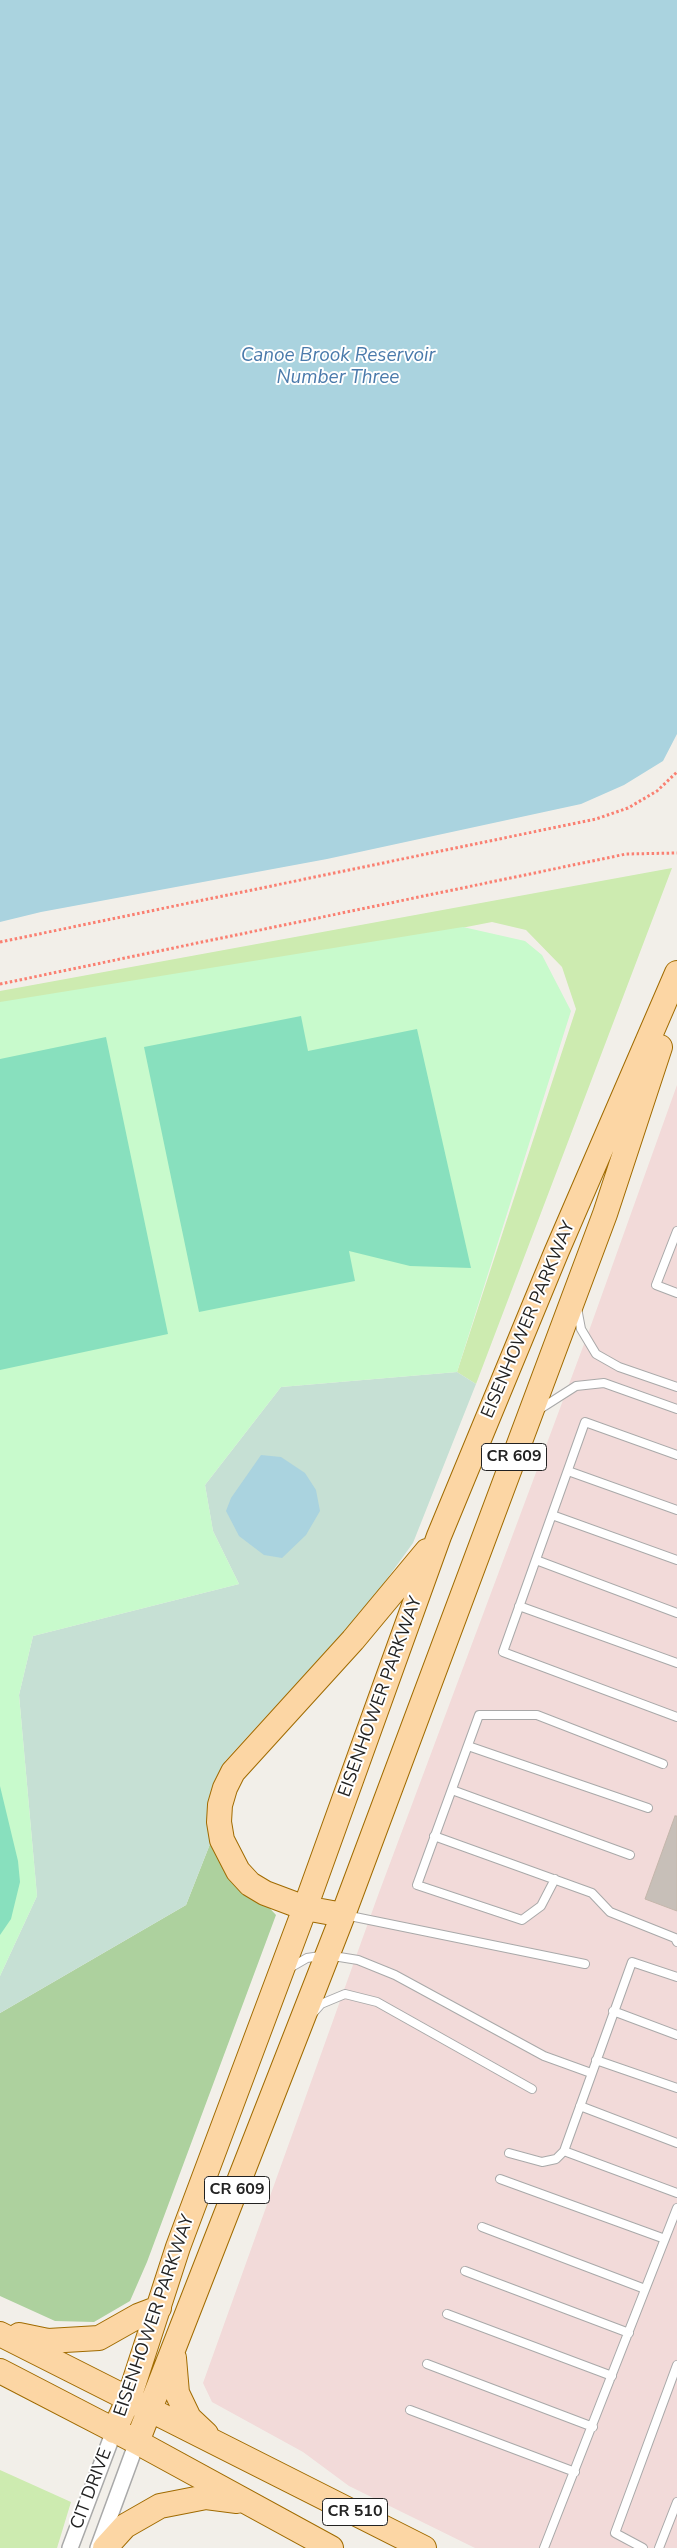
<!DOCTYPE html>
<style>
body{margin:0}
canvas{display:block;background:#f2efe9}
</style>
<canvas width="677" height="2548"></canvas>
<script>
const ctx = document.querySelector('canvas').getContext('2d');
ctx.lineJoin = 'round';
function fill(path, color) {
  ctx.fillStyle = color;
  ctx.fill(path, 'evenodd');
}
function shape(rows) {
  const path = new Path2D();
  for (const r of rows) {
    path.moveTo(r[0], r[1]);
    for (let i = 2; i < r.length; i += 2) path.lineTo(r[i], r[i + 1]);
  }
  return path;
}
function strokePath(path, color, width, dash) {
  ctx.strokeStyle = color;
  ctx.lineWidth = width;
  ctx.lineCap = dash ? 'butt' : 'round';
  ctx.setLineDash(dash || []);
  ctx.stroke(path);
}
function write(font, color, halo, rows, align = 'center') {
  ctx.font = font + ' "Nunito Sans",sans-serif';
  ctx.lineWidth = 4;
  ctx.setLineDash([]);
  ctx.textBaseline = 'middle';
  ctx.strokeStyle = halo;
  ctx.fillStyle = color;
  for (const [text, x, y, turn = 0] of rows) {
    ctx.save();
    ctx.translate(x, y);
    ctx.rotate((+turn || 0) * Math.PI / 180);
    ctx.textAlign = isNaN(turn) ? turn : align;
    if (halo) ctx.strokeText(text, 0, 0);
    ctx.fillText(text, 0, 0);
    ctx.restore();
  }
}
fill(shape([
 [677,1085,677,2548,475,2548,349,2486,303,2452,212,2402,203,2383,377,1898,590,1328]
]), '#f2dad9');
fill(shape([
 [672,868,476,1384,457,1372,576,1009,562,967,526,930,492,922,0,1018,0,991],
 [0,2470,71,2502,57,2548,0,2548]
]), '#cdebb0');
fill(shape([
 [210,1844,276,1915,147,2262,130,2301,94,2322,55,2321,0,2296,0,2013,186,1905]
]), '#add19e');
fill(shape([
 [457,1372,476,1384,413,1543,368,1605,225,1761,210,1844,186,1905,0,2013,0,1976,37,1896,19,1695,33,1636,239,1584,213,1531,205,1485,281,1387]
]), '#c6e0d4');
fill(shape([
 [463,927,525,941,542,955,571,1011,457,1372,281,1387,205,1485,213,1531,239,1584,33,1636,19,1695,37,1896,0,1976,0,1002]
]), '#c8facc');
fill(shape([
 [301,1016,308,1051,417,1029,471,1268,410,1266,349,1251,355,1281,199,1312,144,1047],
 [106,1037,168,1334,0,1370,0,1059],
 [0,1786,18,1861,20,1882,11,1919,0,1935]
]), '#88e0be');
fill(shape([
 [0,0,677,0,677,734,663,761,624,785,581,804,327,859,41,912,0,922],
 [261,1455,281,1457,305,1473,316,1490,320,1511,306,1535,282,1558,264,1555,239,1536,226,1511,231,1498]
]), '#aad3df');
const building = shape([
 [675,1816,677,1816,677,1911,645,1899,675,1816]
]);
fill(building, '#c7bfb8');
strokePath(building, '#c4b6ab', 1);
const service = shape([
 [677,1231,656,1285,677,1293],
 [577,1308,581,1329,596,1354,619,1367,677,1387],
 [540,1409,576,1386,604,1383,677,1409],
 [677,1455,585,1422,503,1652,677,1717],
 [568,1471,677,1510],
 [552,1515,677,1560],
 [536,1560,677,1613],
 [519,1606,677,1663],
 [468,1746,648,1808],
 [452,1790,630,1855],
 [434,1836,592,1893,610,1912,675,1938,677,1942],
 [555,1879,541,1906,522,1920,417,1885,479,1715,537,1715,663,1764],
 [345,1915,585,1964],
 [288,1969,307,1958,327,1955,358,1960,395,1975,544,2056,591,2073],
 [613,2011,677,2035],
 [314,2012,321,2004,345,1994,377,2002,532,2089],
 [596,2060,677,2088],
 [580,2106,677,2143],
 [564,2151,677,2193],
 [509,2153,542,2162,556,2159,564,2151,632,1962,677,1977],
 [500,2179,665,2239],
 [482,2227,645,2289],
 [465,2271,629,2333],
 [447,2314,612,2376],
 [427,2364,593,2427],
 [410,2410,575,2472],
 [544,2548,677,2208],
 [643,2548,615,2533,677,2365],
 [659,2548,677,2502]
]);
const minor = shape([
 [70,2548,114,2431],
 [98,2548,137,2442]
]);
const primary = shape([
 [343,1915,305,1908,265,1893,250,1884,238,1871,222,1840,219,1822,220,1805,225,1788,233,1772,353,1640,427,1551],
 [0,2334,424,2548],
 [19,2335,48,2341,99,2338,138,2316,159,2308],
 [174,2358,177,2393,189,2418,206,2434],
 [0,2371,137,2442,331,2548],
 [114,2431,129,2398,178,2247,305,1908,439,1536,556,1253,677,973],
 [137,2442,343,1915,605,1214,660,1047],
 [105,2548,125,2526,160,2506,206,2497,237,2501]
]);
strokePath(service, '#a9a9a9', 10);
strokePath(minor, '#a9a9a9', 18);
strokePath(primary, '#a06b00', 26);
strokePath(shape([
 [0,942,596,819,628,808,657,791,677,772],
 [0,984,626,854,677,853]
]), '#fa8072', 3, [2.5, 2.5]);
strokePath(service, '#fff', 8);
strokePath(minor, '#fff', 15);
strokePath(primary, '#fcd6a4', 24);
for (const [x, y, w] of [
 [514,1457,65],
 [237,2190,65],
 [355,2512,65]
]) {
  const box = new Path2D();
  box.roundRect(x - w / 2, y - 13.5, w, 27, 4);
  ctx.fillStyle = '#fff';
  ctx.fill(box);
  strokePath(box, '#222', 1);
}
write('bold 16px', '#222', null, [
 ["CR 609",514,1457],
 ["CR 609",237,2190],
 ["CR 510",355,2512]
]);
write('18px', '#222', '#fff', [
 ["EISENHOWER PARKWAY",529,1320,-67],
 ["EISENHOWER PARKWAY",381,1697,-70],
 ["EISENHOWER PARKWAY",155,2316,-71],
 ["CIT DRIVE",92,2489,-69]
]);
write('italic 19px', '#4a7aab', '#fff', [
 ["Canoe Brook Reservoir",338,356],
 ["Number Three",338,378]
]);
</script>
